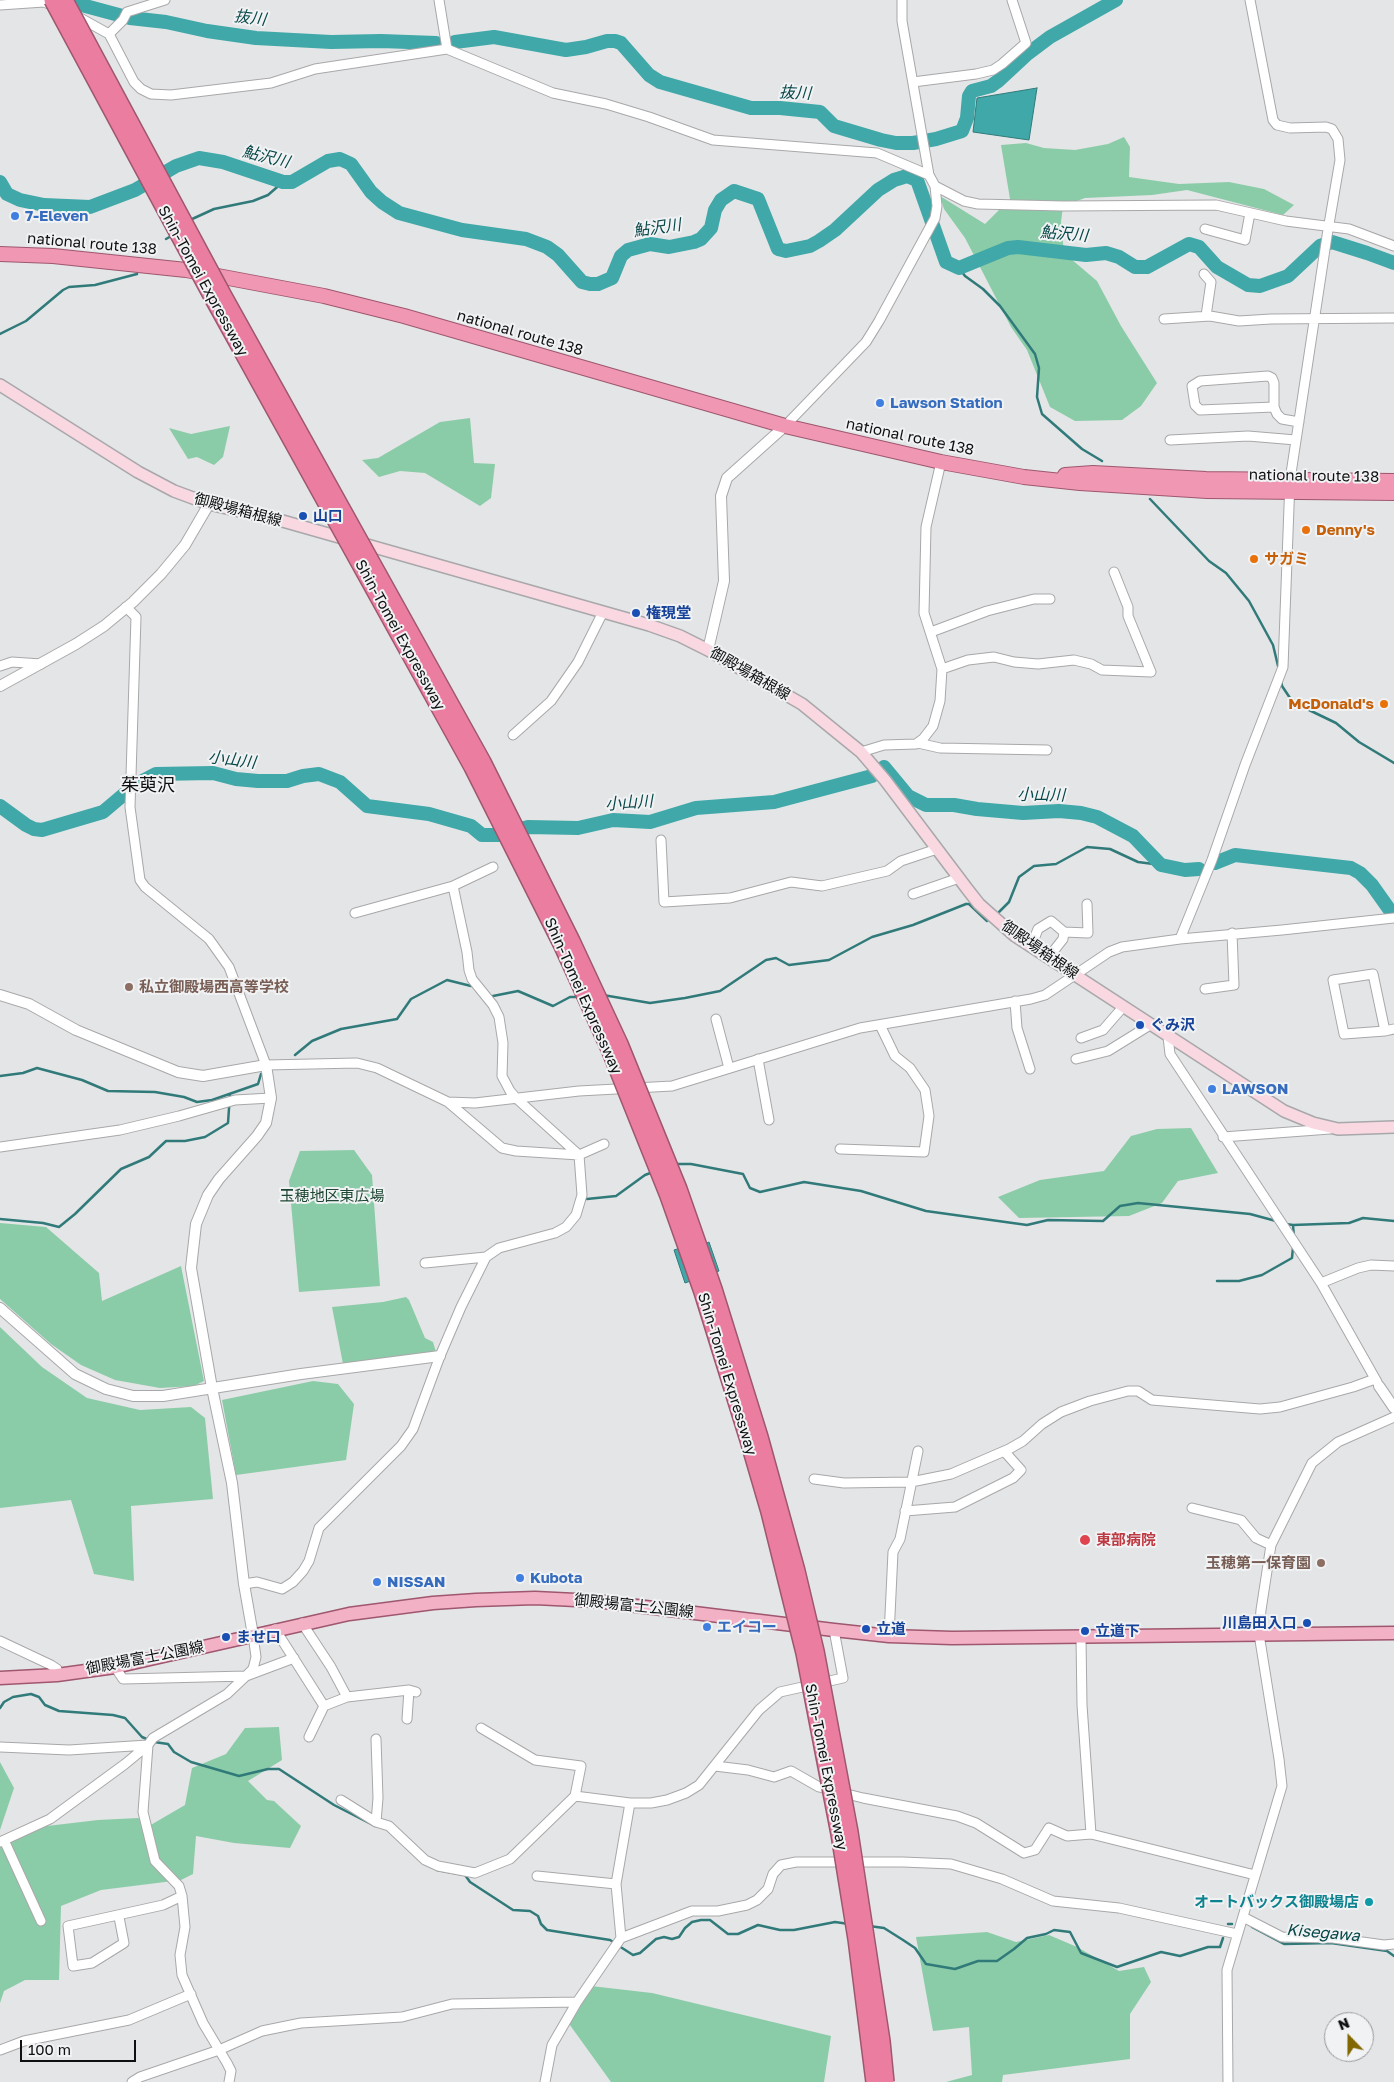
<!DOCTYPE html>
<meta charset="utf-8">
<style>
body{margin:0}
#map{position:relative;width:1394px;height:2082px;overflow:hidden;background:#e4e5e7;font-family:"Golos Text",sans-serif}
canvas{display:block}
.north{position:absolute;left:1324px;top:2012px;width:50px;height:50px;box-sizing:border-box;background:#f1f2f4;border:1px solid #979899;border-radius:50%;rotate:338deg;font-size:14px;font-weight:700;line-height:20px;text-align:center;color:#0f1010}
.north::after{content:'';display:block;margin:auto;width:18px;height:22px;background:#826700;clip-path:polygon(50% 0,100% 100%,50% 72%,0 100%)}
.scale{position:absolute;left:20px;top:2040px;width:116px;height:22px;box-sizing:border-box;border:2px solid #0f1010;border-top:0;padding-left:6px;font-size:15px;line-height:18px;white-space:nowrap;color:#0f1010;-webkit-text-stroke:4px #f1f2f4;paint-order:stroke}
</style>
<div id="map">
<canvas width="1394" height="2082"></canvas>
<div class="north">N</div>
<div class="scale">100 m</div>
</div>
<script>
const ctx = document.querySelector('canvas').getContext('2d');
ctx.lineJoin = 'round';
function fill(path, color) {
  ctx.fillStyle = color;
  ctx.fill(path, 'evenodd');
}
function shape(rows) {
  const path = new Path2D();
  for (const r of rows) {
    path.moveTo(r[0], r[1]);
    for (let i = 2; i < r.length; i += 2) path.lineTo(r[i], r[i + 1]);
  }
  return path;
}
function strokePath(path, color, width, dash) {
  ctx.strokeStyle = color;
  ctx.lineWidth = width;
  ctx.lineCap = dash ? 'butt' : 'round';
  ctx.setLineDash(dash || []);
  ctx.stroke(path);
}
function write(font, color, halo, rows, align = 'center') {
  ctx.font = font + ' "Golos Text","Noto Sans JP",sans-serif';
  ctx.lineWidth = 4;
  ctx.setLineDash([]);
  ctx.textBaseline = 'middle';
  ctx.strokeStyle = halo;
  ctx.fillStyle = color;
  for (const [text, x, y, turn = 0] of rows) {
    ctx.save();
    ctx.translate(x, y);
    ctx.rotate((+turn || 0) * Math.PI / 180);
    ctx.textAlign = isNaN(turn) ? turn : align;
    if (halo) ctx.strokeText(text, 0, 0);
    ctx.fillText(text, 0, 0);
    ctx.restore();
  }
}
fill(shape([
 [1124,137,1130,147,1129,177,1179,184,1229,182,1264,189,1294,205,1283,215,1187,190,1152,195,1085,198,1063,206,1061,222,1064,253,1097,281,1121,326,1157,383,1141,406,1122,420,1075,421,1050,407,1027,350,1011,327,965,238,944,209,940,196,985,224,1010,199,1001,145,1026,143,1044,148,1075,150,1108,144],
 [470,418,474,463,495,464,491,498,480,506,425,473,400,471,379,477,362,460,378,458,440,422],
 [230,426,223,457,214,465,197,457,188,459,169,428,191,434],
 [1191,1128,1218,1173,1178,1181,1162,1203,1129,1216,1019,1218,998,1197,1040,1180,1104,1171,1131,1136,1157,1129],
 [354,1150,372,1175,380,1286,299,1292,289,1181,300,1151],
 [0,1223,46,1227,99,1273,102,1301,181,1266,204,1381,194,1386,160,1388,115,1380,81,1365,51,1344,0,1299],
 [406,1297,409,1300,425,1338,433,1342,436,1352,343,1364,332,1307,383,1302],
 [0,1327,42,1367,87,1398,140,1410,191,1407,205,1418,213,1499,131,1506,134,1581,94,1574,71,1500,0,1508],
 [313,1381,338,1384,354,1404,346,1460,236,1475,222,1400],
 [279,1727,282,1760,248,1781,267,1800,274,1801,301,1826,290,1848,234,1843,196,1836,193,1874,181,1880,101,1890,61,1906,59,1980,25,1980,4,1991,0,2003,0,1837,47,1826,98,1820,138,1818,149,1826,185,1805,192,1768,226,1754,245,1728],
 [0,1762,14,1788,0,1830],
 [987,1932,1016,1942,1049,1935,1077,1947,1119,1971,1144,1967,1151,1982,1130,2014,1130,2059,1003,2075,1002,2082,946,2082,972,2075,969,2027,933,2031,916,1937],
 [591,1986,652,1993,831,2036,824,2082,611,2082,567,2021]
]), '#8bcca8');
const water = shape([
 [1037,88,1029,140,973,132,977,98,1037,88],
 [701,1241,702,1245,709,1242,719,1271,685,1283,674,1250,701,1241]
]);
fill(water, '#40a8a8');
strokePath(water, '#317a7a', 1);
strokePath(shape([
 [190,220,214,209,253,201,268,195,283,182],
 [166,239,173,235],
 [959,268,965,276,983,289,1000,306,1035,354,1039,368,1037,397,1042,414,1082,449,1102,461],
 [0,334,26,321,63,290,69,287,95,285,137,274],
 [1150,499,1209,561,1226,573,1249,601,1273,645,1279,670],
 [1281,680,1282,686,1290,698,1309,710,1336,723,1359,742,1394,763],
 [999,912,1009,902,1019,877,1034,866,1056,864,1087,847,1110,849,1138,862,1161,865],
 [603,995,650,1003,685,998,720,991,766,960,776,958,789,965,829,960,872,937,913,925,966,904,969,904,987,921],
 [493,996,518,991,553,1006,570,997,580,997],
 [295,1055,312,1041,341,1029,397,1019,411,999,447,980,471,986],
 [0,1076,23,1073,37,1068,82,1080,108,1091,155,1092,184,1097,197,1102,212,1100,258,1084,261,1074],
 [675,1164,691,1164,743,1174,750,1188,760,1192,804,1182,861,1191,926,1211,1027,1225,1048,1220,1103,1221,1120,1206,1138,1203,1250,1214,1276,1221],
 [587,1199,616,1196,645,1175,653,1172],
 [0,1219,43,1223,59,1227,75,1214,121,1169,149,1157,166,1141,185,1141,205,1137,228,1123,230,1094],
 [1286,1224,1293,1225,1349,1223,1363,1218,1394,1221],
 [1293,1225,1294,1237],
 [1217,1281,1239,1281,1262,1275,1292,1258,1293,1247],
 [0,1708,4,1702,13,1697,31,1694,39,1697,45,1705,59,1711,113,1715,125,1718,142,1737,149,1740],
 [154,1742,168,1744,174,1752,191,1762,239,1776,268,1769,279,1769,334,1805,375,1826],
 [437,1870,465,1875,470,1882,513,1910,530,1911,538,1916,541,1924,547,1930,610,1940,615,1943],
 [1228,1924,1232,1924],
 [869,1926,884,1928,903,1940,915,1948,926,1964,955,1969,978,1961,997,1961,1014,1949,1027,1938,1046,1934,1054,1930,1070,1932,1081,1953,1117,1967,1161,1952,1180,1956,1208,1947,1220,1947,1223,1938],
 [1252,1927,1284,1944,1331,1943,1387,1951,1394,1956],
 [619,1946,633,1955,640,1953,656,1939,664,1937,672,1939,679,1937,685,1928,692,1922,701,1920,710,1920,728,1934,738,1934,758,1925,780,1930,794,1930,835,1922,849,1924]
]), '#317a7a', 2.5);
strokePath(shape([
 [63,0,130,18,166,22,207,31,256,38,331,42,381,41,436,43],
 [455,42,494,37,566,50,586,47,607,41,615,41,621,43,649,75,660,82,751,108,780,108,820,112,834,126,881,140,896,143,913,143,936,139,962,131,967,118,969,96,972,91,991,86,998,81,1026,55,1050,37,1116,0],
 [0,182,7,194,20,200,44,205,90,207,135,190,176,166,199,158,223,162,283,182,292,182,328,161,340,159,351,164,371,192,382,202,399,213,462,230,526,239,547,247,558,255,582,282,590,284,598,284,612,278,621,256,628,250,650,244,669,247,694,242,701,239,711,228,715,210,721,200,734,191,758,199,778,249,786,251,810,246,819,241,835,230,878,190,894,180,907,176,917,180,946,262,959,268,1008,248,1018,247,1086,255,1106,253,1119,257,1135,267,1147,267,1189,244,1199,247,1217,267,1248,285,1260,286,1288,276,1320,246,1332,242,1367,253,1394,263],
 [0,806,26,825,34,829,42,830,103,812,135,785,156,774,213,773,236,779,258,781,287,781,303,776,319,774,340,782,367,806,429,814,471,826,482,835,498,835,528,827,578,828,613,820,650,822,696,808,774,802,872,776,884,767,908,796,926,805,954,805,977,809,1023,813,1059,811,1081,813,1097,817,1133,836,1161,865,1185,870,1199,869],
 [1215,863,1235,855,1351,868,1360,873,1372,885,1394,916]
]), '#40a8a8', 14);
const minor = shape([
 [439,0,447,49],
 [0,5,44,2,56,7],
 [73,14,109,34,134,82,141,89,151,94,171,95,271,83,315,69,447,49,553,93,606,104,649,117,713,140,877,153,929,175],
 [109,34,123,20,127,12,165,0],
 [913,82,976,74,993,70,1002,64,1026,43,1012,0],
 [935,186,964,201,978,204,1063,206,1216,205,1286,221,1349,229,1394,246],
 [1205,229,1245,240,1250,213],
 [1204,274,1211,282,1206,316],
 [1164,319,1210,316,1239,321,1271,319,1394,318],
 [1274,407,1200,410,1195,405,1192,386,1200,381,1268,376,1272,378,1274,383,1274,407,1277,414,1282,419,1299,422],
 [785,426,866,342,879,321,935,218,937,206,935,186,929,175,902,21,902,0],
 [1170,440,1248,436,1296,440],
 [126,607,136,617,130,807,140,880,145,887,209,939,229,967,266,1065,357,1063,377,1068,448,1102,475,1103,579,1091,672,1086,860,1028,1031,999,1045,995,1109,952,1122,947,1180,939,1282,930,1394,918],
 [931,632,987,611,1034,599,1050,599],
 [0,666,12,662,41,664],
 [942,669,968,660,994,657,1014,662,1038,664,1074,660,1091,664,1102,670,1151,672,1128,616,1128,607,1114,572],
 [513,735,551,701,578,662,603,612],
 [918,743,940,748,1047,750],
 [861,752,884,745,916,744,923,739,933,726,940,701,942,669,924,613,926,527,941,462],
 [661,840,664,902,730,898,791,882,822,886,887,871,901,861,937,849],
 [913,894,959,878],
 [355,913,453,886],
 [1180,939,1212,860,1245,765,1283,667,1290,480,1327,236,1340,160,1338,139,1332,129,1326,127,1290,128,1277,125,1273,120,1250,0],
 [1031,947,1038,929,1051,921,1064,932,1088,933,1087,904],
 [1048,958,1063,939,1064,932],
 [1205,989,1234,985,1232,933],
 [1015,1001,1017,1028,1030,1069],
 [716,1019,729,1068],
 [1385,1031,1373,974,1333,980,1344,1034,1385,1031,1394,1029],
 [1168,1037,1170,1054,1321,1283,1377,1382],
 [1081,1038,1103,1030,1123,1007],
 [758,1059,769,1120],
 [1076,1059,1108,1051,1150,1025],
 [448,1102,502,1148,516,1151,579,1155,604,1144],
 [1223,1137,1330,1129],
 [0,1147,120,1130,179,1116,235,1100,271,1098],
 [840,1149,924,1152,929,1116,925,1090,910,1068,895,1056,880,1025],
 [425,1263,486,1257],
 [1321,1283,1358,1268,1371,1265,1394,1266],
 [814,1479,844,1483,911,1482,951,1474,1009,1449,1023,1441,1042,1424,1061,1412,1090,1401,1128,1391,1138,1391,1152,1400,1260,1409,1280,1407,1353,1387,1375,1379],
 [1192,1508,1241,1520,1256,1538,1271,1545],
 [905,1511,955,1507,1013,1478,1021,1470,1004,1451],
 [244,1584,257,1582,282,1589,293,1582,303,1571,309,1561,319,1528,401,1446,413,1429,440,1356,461,1307,486,1257,499,1248,555,1233,566,1227,576,1215,582,1195,579,1155,516,1098,510,1091,502,1076,503,1043,499,1017,493,1005,472,979,469,970,467,952,453,886,493,867],
 [302,1623,331,1667,347,1697],
 [275,1629,324,1706,309,1737],
 [889,1636,893,1552,900,1539,918,1451],
 [1081,1638,1082,1705,1091,1834,1255,1875],
 [0,1641,51,1665,57,1669,57,1675],
 [115,1667,123,1679,246,1676,294,1658],
 [324,1706,347,1697,409,1690,416,1692],
 [407,1719,409,1690],
 [481,1728,535,1760,581,1766,575,1796],
 [376,1739,378,1798,376,1822,389,1826,425,1860,438,1866,475,1873,510,1859,575,1796,630,1803,651,1803,667,1800,686,1793,699,1785,759,1710,780,1692,843,1678,834,1630],
 [0,1747,69,1750,148,1745],
 [715,1766,748,1770,774,1777,791,1771,819,1787,863,1798,957,1816,976,1823,1024,1853,1035,1850,1049,1828,1067,1836,1091,1834],
 [341,1800,376,1822],
 [4,1840,41,1921],
 [0,1842,50,1819,125,1764,148,1745],
 [537,1876,616,1884],
 [119,1917,124,1943,92,1963,73,1966,68,1926,163,1905,182,1896],
 [1243,1917,1282,1937,1333,1938,1384,1945,1394,1944],
 [621,1938,616,1884,630,1803],
 [0,2050,24,2041,129,2020,191,1994],
 [132,2082,140,2077,219,2050,262,2031,301,2023,402,2017,452,2004,577,2002],
 [229,2082,231,2071,227,2063,203,2023,182,1975,180,1955,185,1927,182,1896,179,1886,155,1861,143,1812,148,1745,153,1738,227,1694,246,1676,253,1669,256,1657,253,1635],
 [545,2082,552,2045,577,2002,621,1938,692,1911,718,1911,747,1905,757,1900,768,1889,773,1874,781,1865,796,1862,903,1862,951,1864,1002,1879,1053,1901,1119,1908,1237,1934],
 [1228,2082,1227,1970,1282,1786,1279,1759,1259,1634,1261,1610,1271,1545,1312,1463,1338,1442,1394,1417]
]);
const tertiary = shape([
 [708,650,724,581,721,496,727,478,785,426],
 [0,686,76,644,104,626,133,602,161,574,185,545,209,504],
 [0,995,29,1004,76,1030,178,1072,203,1076,266,1065,271,1098,266,1123,257,1136,219,1179,208,1195,196,1224,191,1268,212,1388,232,1483,244,1584,253,1635],
 [0,1308,75,1374,106,1389,133,1396,163,1396,301,1374,440,1356],
 [1379,1386,1394,1408]
]);
const secondary = shape([
 [0,385,138,472,174,491,209,504,279,520,649,625,680,636,708,650,802,704,861,752,885,780,968,890,979,904,1015,936,1284,1111,1313,1123,1338,1129,1394,1127]
]);
const primary = shape([
 [0,1678,57,1675,115,1667,349,1614,433,1603,476,1600,535,1598,596,1601,834,1630,889,1636,952,1638,1394,1633]
]);
const trunk = shape([
 [0,254,53,256,186,270,324,296,404,316,785,426,941,462,1024,477,1080,483,1207,491,1394,493],
 [1065,475,1093,473,1206,479,1394,481]
]);
strokePath(minor, '#a8a8aa', 11);
strokePath(tertiary, '#a8a8aa', 12);
strokePath(secondary, '#a8a8aa', 14);
strokePath(primary, '#9e576e', 15);
strokePath(trunk, '#9e576e', 16);
strokePath(minor, '#fff', 9);
strokePath(tertiary, '#fff', 10);
strokePath(secondary, '#f9d8e2', 11);
strokePath(primary, '#f3b1c6', 12);
strokePath(trunk, '#ef97b3', 14);
const motorwayBridge = shape([
 [52,0,214,301,472,767,562,946,609,1049,668,1196,702,1292,748,1440,769,1512,804,1653,839,1834,856,1939,874,2082],
 [65,0,224,296,483,762,572,941,620,1044,679,1189,714,1289,760,1437,797,1571,816,1651,850,1832,882,2041,886,2082]
]);
strokePath(motorwayBridge, '#9e576e', 18, []);
strokePath(motorwayBridge, '#eb7da0', 15);
for (const [x, y, r, color] of [
 [15,216,5,"#3f7fe0"],
 [880,403,5,"#3f7fe0"],
 [303,516,5,"#1a4fb4"],
 [1306,530,5,"#e8710a"],
 [1254,559,5,"#e8710a"],
 [636,613,5,"#1a4fb4"],
 [1384,704,5,"#e8710a"],
 [129,987,5,"#8d6e63"],
 [1140,1025,5,"#1a4fb4"],
 [1212,1089,5,"#3f7fe0"],
 [1085,1540,6,"#e0444e"],
 [1321,1563,5,"#8d6e63"],
 [520,1578,5,"#3f7fe0"],
 [377,1582,5,"#3f7fe0"],
 [1307,1623,5,"#1a4fb4"],
 [707,1627,5,"#3f7fe0"],
 [866,1629,5,"#1a4fb4"],
 [1085,1631,5,"#1a4fb4"],
 [226,1637,5,"#1a4fb4"],
 [1369,1902,5,"#0f9aa8"]
]) {
  const dot = new Path2D();
  dot.arc(x, y, r, 0, 2 * Math.PI);
  ctx.fillStyle = color;
  ctx.fill(dot);
  strokePath(dot, '#f1f2f4', 2);
}
write('bold 15px', '#366cbe', '#f1f2f4', [
 ["7-Eleven",25,216],
 ["Lawson Station",890,403],
 ["LAWSON",1222,1089],
 ["Kubota",530,1578],
 ["NISSAN",387,1582],
 ["エイコー",717,1627]
], 'left');
write('15px', '#0f1010', '#f1f2f4', [
 ["national route 138",92,244,5],
 ["Shin-Tomei Expressway",203,281,61],
 ["national route 138",520,333,16],
 ["national route 138",910,437,12],
 ["national route 138",1314,476,1],
 ["御殿場箱根線",238,510,15],
 ["Shin-Tomei Expressway",400,635,61],
 ["御殿場箱根線",750,674,30],
 ["御殿場箱根線",1040,950,35],
 ["Shin-Tomei Expressway",583,996,66],
 ["Shin-Tomei Expressway",727,1374,73],
 ["御殿場富士公園線",634,1606,6],
 ["御殿場富士公園線",145,1658,-11],
 ["Shin-Tomei Expressway",826,1767,79]
]);
write('bold 15px', '#164399', '#f1f2f4', [
 ["山口",313,516],
 ["権現堂",646,613],
 ["ぐみ沢",1150,1025],
 ["川島田入口",1297,1623,"right"],
 ["立道",876,1629],
 ["立道下",1095,1631],
 ["ませ口",236,1637]
], 'left');
write('bold 15px', '#c56008', '#f1f2f4', [
 ["Denny's",1316,530],
 ["サガミ",1264,559],
 ["McDonald's",1374,704,"right"]
], 'left');
write('bold 15px', '#785e54', '#f1f2f4', [
 ["私立御殿場西高等学校",139,987],
 ["玉穂第一保育園",1311,1563,"right"]
], 'left');
write('15px', '#1e4733', '#f1f2f4', [
 ["玉穂地区東広場",332,1196]
]);
write('bold 15px', '#be3a42', '#f1f2f4', [
 ["東部病院",1096,1540]
], 'left');
write('bold 15px', '#0d838f', '#f1f2f4', [
 ["オートバックス御殿場店",1359,1902]
], 'right');
write('italic 16px', '#084848', '#f1f2f4', [
 ["抜川",250,18,7],
 ["抜川",795,93,3],
 ["鮎沢川",266,157,14],
 ["鮎沢川",657,228,-8],
 ["鮎沢川",1064,234,5],
 ["小山川",232,760,7],
 ["小山川",1041,795,1],
 ["小山川",629,803,-4],
 ["Kisegawa",1323,1933,5]
]);
write('18px', '#0f1010', '#f1f2f4', [
 ["茱萸沢",148,785]
]);
</script>
